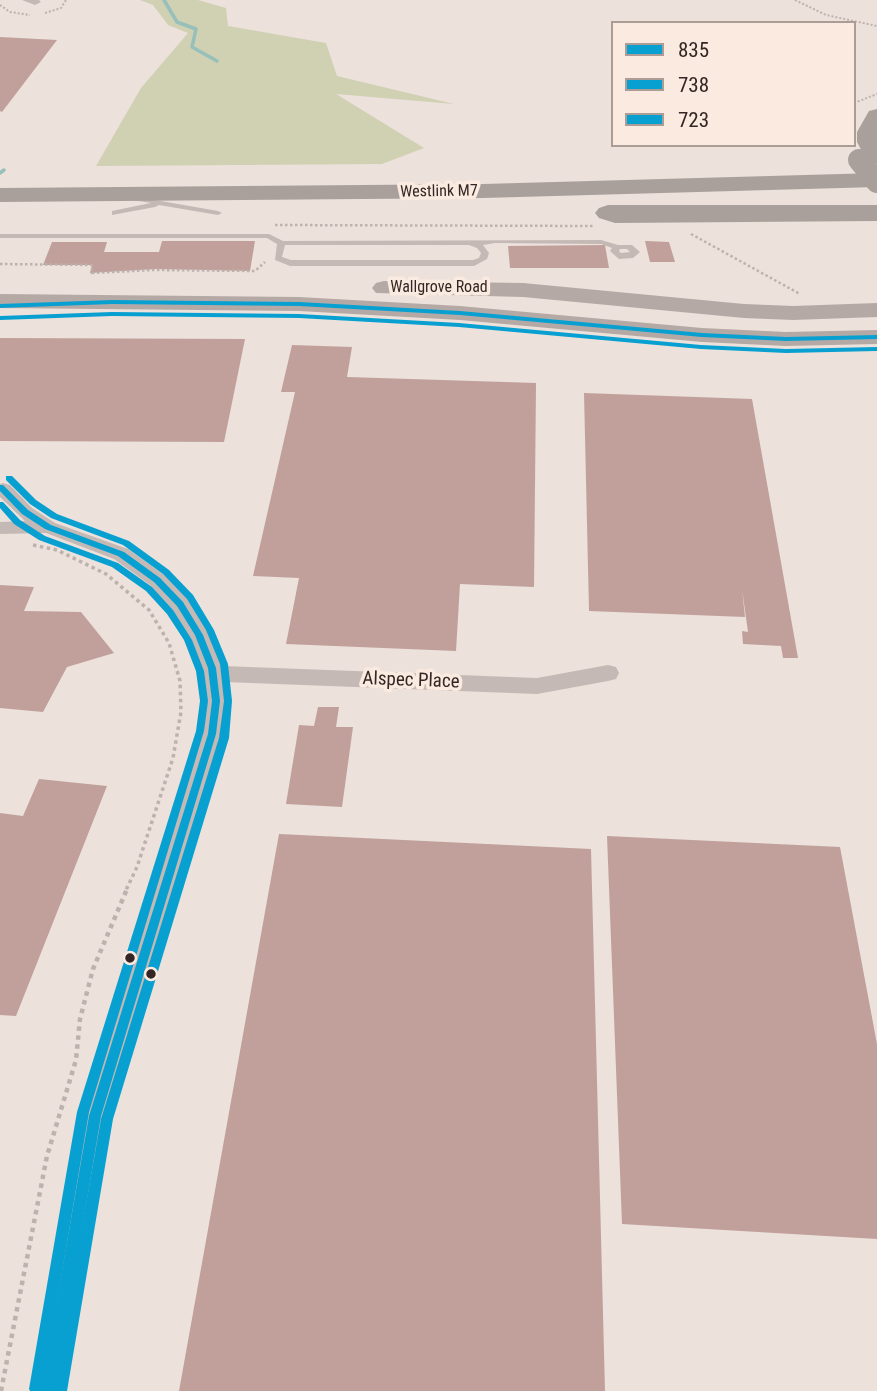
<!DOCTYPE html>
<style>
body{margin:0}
#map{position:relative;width:877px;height:1391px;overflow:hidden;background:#ece1db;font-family:"Roboto Condensed",sans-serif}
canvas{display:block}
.legend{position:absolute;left:611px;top:21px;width:245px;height:126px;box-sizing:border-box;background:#faeae0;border:2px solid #ab9c95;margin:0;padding:9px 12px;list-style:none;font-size:21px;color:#342624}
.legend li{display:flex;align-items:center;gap:14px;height:35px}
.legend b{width:35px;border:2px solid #ab9c95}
</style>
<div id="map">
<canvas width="877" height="1391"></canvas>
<ul class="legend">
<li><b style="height:9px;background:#08a0d1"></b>835</li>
<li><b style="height:9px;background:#08a0d1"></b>738</li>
<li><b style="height:9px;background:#08a0d1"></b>723</li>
</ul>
</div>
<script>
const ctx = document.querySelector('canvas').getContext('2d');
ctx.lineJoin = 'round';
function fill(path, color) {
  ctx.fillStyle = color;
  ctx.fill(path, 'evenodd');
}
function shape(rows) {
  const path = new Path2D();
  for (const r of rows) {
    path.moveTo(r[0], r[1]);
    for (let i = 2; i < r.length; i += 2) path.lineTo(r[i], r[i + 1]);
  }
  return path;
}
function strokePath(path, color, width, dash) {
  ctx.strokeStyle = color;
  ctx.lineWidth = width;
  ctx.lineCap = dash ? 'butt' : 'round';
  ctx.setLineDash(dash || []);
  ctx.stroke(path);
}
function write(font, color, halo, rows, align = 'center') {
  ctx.font = font + ' "Roboto Condensed",sans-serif';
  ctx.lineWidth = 7;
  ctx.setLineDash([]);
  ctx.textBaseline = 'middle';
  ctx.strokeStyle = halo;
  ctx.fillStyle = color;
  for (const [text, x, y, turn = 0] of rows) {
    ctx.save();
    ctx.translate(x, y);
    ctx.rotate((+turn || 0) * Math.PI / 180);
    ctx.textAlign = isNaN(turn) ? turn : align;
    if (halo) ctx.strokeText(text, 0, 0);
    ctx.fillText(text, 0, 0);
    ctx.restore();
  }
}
fill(shape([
 [140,0,198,0,226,8,228,26,326,43,337,76,454,104,336,94,424,148,382,164,96,166,141,88,188,33,168,25,153,5]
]), '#d0d0b3');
strokePath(shape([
 [164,0,177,22,196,29,192,47,217,61],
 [0,173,4,170]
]), '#96c0b9', 3.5);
fill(shape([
 [0,37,57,40,2,112,0,111],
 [162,241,255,241,250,271,156,269,90,273,92,265,43,265,52,242,107,242,104,252,159,252],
 [645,241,669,242,675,262,650,262],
 [605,245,609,268,510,268,508,246],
 [0,338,245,339,224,442,0,441],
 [292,345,352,347,347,377,536,383,534,587,460,584,456,651,286,644,299,578,253,576,295,392,281,392],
 [584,393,752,399,798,658,783,658,781,646,743,644,742,631,748,632,742,589,745,617,589,611],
 [0,585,34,587,24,611,81,612,114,653,67,667,43,712,0,708],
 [318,707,339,707,336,727,353,727,342,807,286,804,299,725,314,726],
 [39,779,107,786,16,1016,0,1015,0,813,23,816],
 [279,834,591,849,605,1391,179,1391],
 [607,836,840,847,877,1044,877,1239,622,1224]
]), '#c1a09b');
strokePath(shape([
 [795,0,826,15,877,26],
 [0,5,10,12,30,15],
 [45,13,61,8,66,0],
 [854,103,877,94]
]), '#bdb2ad', 2, [2, 2]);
strokePath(shape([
 [275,225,593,226],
 [691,234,800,294],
 [0,264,92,265,92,273,152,270,255,271,265,262]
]), '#bdb2ad', 2.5, [2.5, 2.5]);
strokePath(shape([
 [33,545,57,550,106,574,149,610,169,643,180,681,181,712,173,758,137,867,126,890]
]), '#bdb2ad', 3.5, [3.5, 3.5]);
strokePath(shape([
 [1,1391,47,1156,76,1060,80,1019,93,969,127,889]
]), '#bdb2ad', 4.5, [4.5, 4.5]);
fill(shape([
 [132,196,218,211,222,213,218,215,159,205,155,207,112,215,112,211,151,203,132,200,132,196],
 [0,234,269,234,283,241,601,240,618,245,632,245,640,252,633,258,619,259,610,251,612,248,601,244,495,243,483,245,489,253,487,259,474,266,290,266,275,260,277,244,267,238,0,238,0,234],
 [285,245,469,245,477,248,481,253,479,258,473,260,291,260,282,257,285,245],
 [620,249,627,249,630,252,621,253,619,251,620,249]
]), '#c4b9b4');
fill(shape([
 [22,0,39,0,41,2,35,5,22,0],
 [3,483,10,485,32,508,55,523,128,549,164,575,188,599,210,635,223,666,537,678,608,665,616,667,619,673,616,679,608,681,537,694,225,682,227,701,224,734,110,1116,65,1391,31,1391,80,1116,200,734,205,701,201,668,188,635,172,609,150,585,114,559,46,533,0,534,0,522,25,521,0,497,0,484,3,483]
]), '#c4b9b4');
fill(shape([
 [384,281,523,283,744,304,793,306,877,303,877,317,793,320,744,318,523,297,376,293,372,288,376,283,384,281],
 [0,294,299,297,460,306,702,328,786,332,877,330,877,344,786,346,702,342,460,320,299,311,0,308,0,294]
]), '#b5a9a5');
fill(shape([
 [877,109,877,164,869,162,865,157,857,142,857,132,869,111,877,109],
 [877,173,877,187,483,198,0,202,0,188,483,184,877,173],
 [608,205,877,205,877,221,615,223,599,218,595,213,599,208,608,205]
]), '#aaa09b');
strokePath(shape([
 [859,160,877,182]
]), '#aaa09b', 22);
fill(shape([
 [112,300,299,302,460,311,702,333,786,337,877,335,877,339,786,341,702,337,460,315,299,306,112,304,0,308,0,304,112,300],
 [0,485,3,485,28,510,51,525,124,552,160,578,183,602,203,635,216,668,220,701,216,734,101,1116,55,1391,41,1391,89,1116,208,734,212,701,208,668,195,635,177,606,154,582,118,556,45,529,22,514,0,491,0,485]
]), '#08a0d1');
fill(shape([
 [112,312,299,314,459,323,701,345,786,349,877,347,877,351,786,353,701,349,459,327,299,318,112,316,0,320,0,316,112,312],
 [0,502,3,502,20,520,45,536,118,563,152,587,173,610,192,640,204,671,208,701,204,731,89,1112,42,1391,30,1391,29,1389,77,1112,196,731,200,701,196,671,184,640,167,614,146,591,112,567,39,540,14,524,0,508,0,502]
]), '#08a0d1');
fill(shape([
 [6,476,12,476,36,500,57,514,129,541,169,570,193,595,214,630,228,664,232,701,229,738,113,1119,67,1391,53,1391,101,1119,219,738,224,701,220,664,206,630,187,599,163,574,123,545,51,518,30,504,6,480,6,476]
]), '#08a0d1');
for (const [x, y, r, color] of [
 [130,958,6,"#342624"],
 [151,974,6,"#342624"]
]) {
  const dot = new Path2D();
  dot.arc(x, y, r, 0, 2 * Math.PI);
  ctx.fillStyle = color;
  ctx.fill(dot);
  strokePath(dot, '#faeae0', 2.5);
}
write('16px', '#342624', '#faeae0', [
 ["Westlink M7",439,192,-1],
 ["Wallgrove Road",439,288]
]);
write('19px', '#342624', '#faeae0', [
 ["Alspec Place",411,681,2]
]);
</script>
